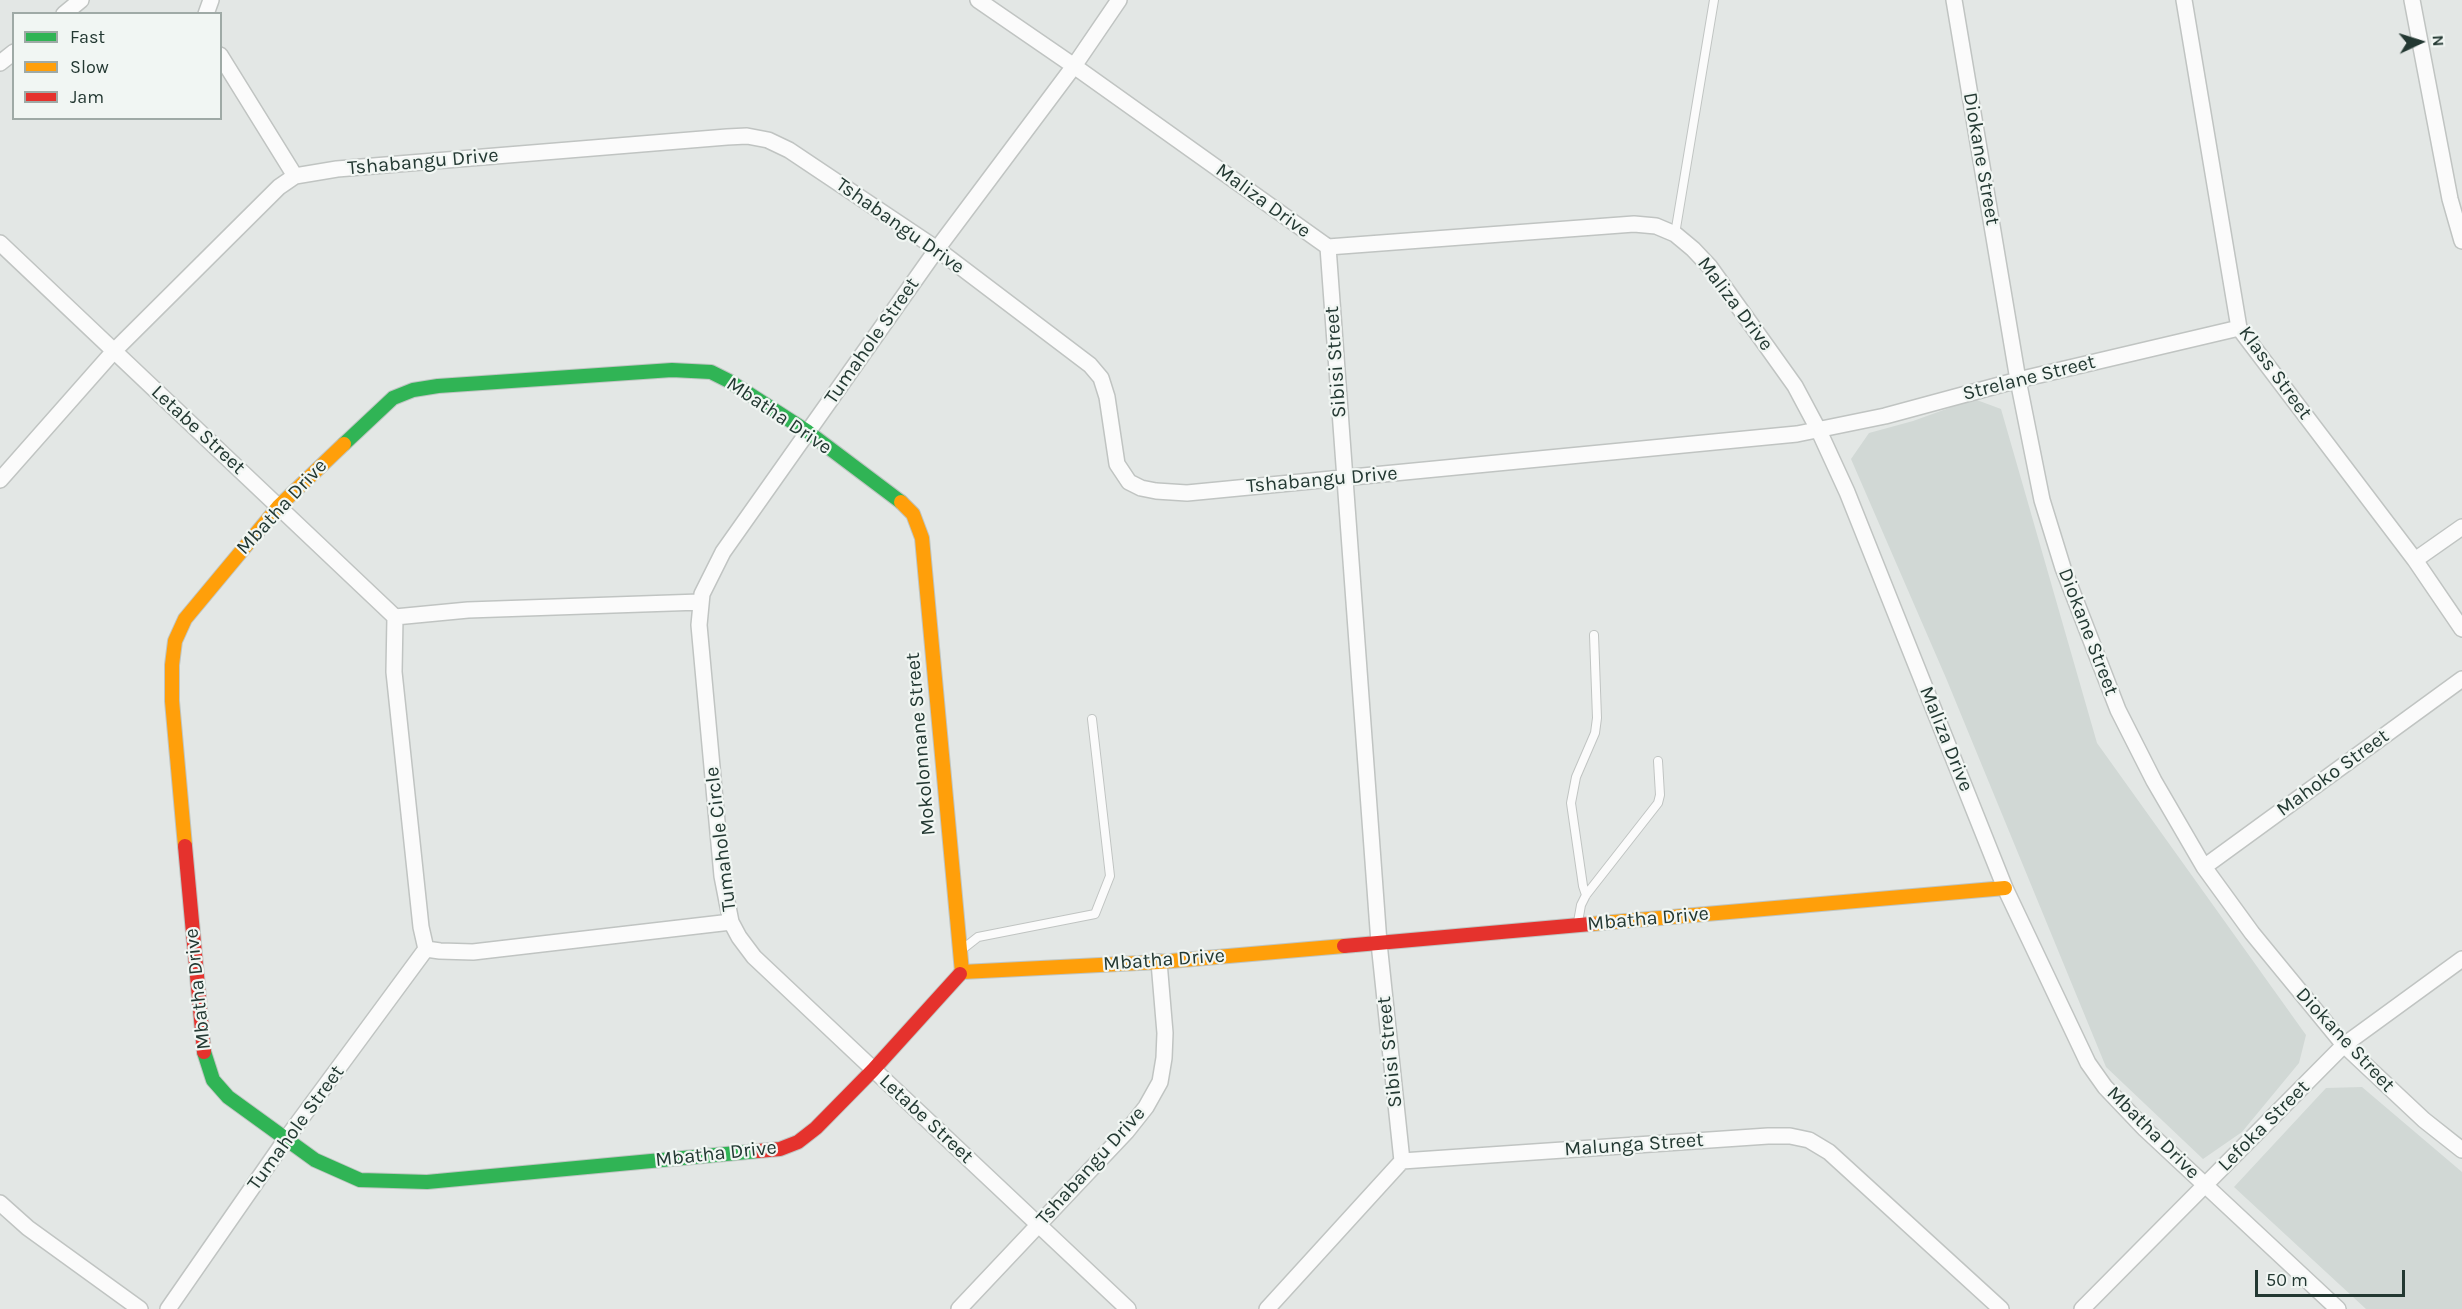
<!DOCTYPE html>
<style>
body{margin:0}
#map{position:relative;width:2462px;height:1309px;overflow:hidden;background:#e3e7e5;font-family:Karla,sans-serif}
canvas{display:block}
.legend{position:absolute;left:12px;top:12px;width:210px;height:108px;box-sizing:border-box;background:#f1f6f3;border:2px solid #9faaa6;margin:0;padding:8px 10px;list-style:none;font-size:18px;color:#233832}
.legend li{display:flex;align-items:center;gap:12px;height:30px}
.legend b{width:30px;border:2px solid #9faaa6}
.north{position:absolute;left:2390px;top:12px;width:60px;height:60px;-webkit-text-stroke:4px #f1f6f3;paint-order:stroke;rotate:86deg;font-size:16px;font-weight:700;line-height:24px;text-align:center;color:#233832}
.north::after{content:'';display:block;margin:auto;width:21px;height:27px;background:#233832;clip-path:polygon(50% 0,100% 100%,50% 72%,0 100%)}
.scale{position:absolute;left:2255px;top:1270px;width:150px;height:27px;box-sizing:border-box;border:3px solid #233832;border-top:0;padding-left:8px;font-size:18px;line-height:21px;white-space:nowrap;color:#233832;-webkit-text-stroke:4px #f1f6f3;paint-order:stroke}
</style>
<div id="map">
<canvas width="2462" height="1309"></canvas>
<ul class="legend">
<li><b style="height:8px;background:#30b455"></b>Fast</li>
<li><b style="height:8px;background:#ff9f0a"></b>Slow</li>
<li><b style="height:8px;background:#e5322d"></b>Jam</li>
</ul>
<div class="north">N</div>
<div class="scale">50 m</div>
</div>
<script>
const ctx = document.querySelector('canvas').getContext('2d');
ctx.lineJoin = 'round';
function fill(path, color) {
  ctx.fillStyle = color;
  ctx.fill(path, 'evenodd');
}
function shape(rows) {
  const path = new Path2D();
  for (const r of rows) {
    path.moveTo(r[0], r[1]);
    for (let i = 2; i < r.length; i += 2) path.lineTo(r[i], r[i + 1]);
  }
  return path;
}
function strokePath(path, color, width, dash) {
  ctx.strokeStyle = color;
  ctx.lineWidth = width;
  ctx.lineCap = dash ? 'butt' : 'round';
  ctx.setLineDash(dash || []);
  ctx.stroke(path);
}
function write(font, color, halo, rows, align = 'center') {
  ctx.font = font + ' Karla,sans-serif';
  ctx.lineWidth = 4.5;
  ctx.setLineDash([]);
  ctx.textBaseline = 'middle';
  ctx.strokeStyle = halo;
  ctx.fillStyle = color;
  for (const [text, x, y, turn = 0] of rows) {
    ctx.save();
    ctx.translate(x, y);
    ctx.rotate((+turn || 0) * Math.PI / 180);
    ctx.textAlign = isNaN(turn) ? turn : align;
    if (halo) ctx.strokeText(text, 0, 0);
    ctx.fillText(text, 0, 0);
    ctx.restore();
  }
}
fill(shape([
 [1974,399,2001,409,2097,743,2306,1035,2299,1063,2242,1132,2203,1159,2106,1067,1946,678,1851,459,1869,433,1913,421],
 [2362,1087,2462,1172,2462,1309,2366,1309,2234,1187,2326,1088]
]), '#d1d8d5');
const lane = shape([
 [1675,234,1714,0],
 [1586,895,1583,886,1571,803,1576,777,1595,733,1597,718,1594,635],
 [1578,922,1581,905,1586,895,1658,803,1660,795,1658,761],
 [964,948,978,937,1095,914,1110,876,1092,719]
]);
const street = shape([
 [978,0,1074,66,1328,247,1634,224,1656,226,1675,234,1693,249,1710,267,1795,386,1819,431,1847,492,2005,888,2088,1063,2105,1087,2145,1129,2338,1309],
 [1119,0,1074,66,937,249,723,552,702,594,699,625,722,876,731,922,739,937,754,957,1128,1309],
 [1954,0,2018,380,2042,500,2063,568,2118,710,2154,781,2204,867,2252,933,2344,1045,2424,1120,2462,1150],
 [2184,0,2239,328,2415,560,2462,629],
 [2412,0,2450,199,2462,241],
 [64,14,81,0],
 [206,14,211,0],
 [220,55,295,176],
 [0,63,14,52],
 [0,243,395,617],
 [1328,247,1379,943,1402,1161],
 [0,480,114,351,279,187,295,176,337,169,727,137,747,136,768,140,789,150,937,249,1090,365,1101,378,1107,397,1117,464,1129,482,1141,488,1156,491,1187,493,1797,434,1885,416,2018,380,2239,328],
 [2415,560,2462,527],
 [395,617,394,672,421,927,426,949],
 [395,617,468,610,700,602],
 [2204,867,2462,679],
 [426,949,440,951,473,952,731,922],
 [0,1203,28,1228,140,1309],
 [168,1309,286,1139,426,949],
 [959,1309,1127,1131,1146,1107,1160,1082,1164,1058,1165,1033,1159,962],
 [1267,1309,1402,1161,1768,1136,1790,1136,1809,1140,1829,1152,2001,1309],
 [2082,1309,2344,1045,2462,959]
]);
const fast = shape([
 [344,444,393,398,413,390,438,386,672,370,711,372,729,381,808,432,901,502],
 [204,1052,213,1080,228,1097,315,1160,360,1180,427,1182,758,1151]
]);
const slow = shape([
 [901,502,913,514,922,538,962,972],
 [185,846,172,701,172,665,175,641,185,619,279,506,344,444],
 [1591,924,2005,888],
 [960,974,962,972,1159,962,1344,946]
]);
const jam = shape([
 [185,846,204,1052],
 [1344,946,1591,924],
 [758,1151,780,1149,798,1142,816,1128,873,1070,960,974]
]);
strokePath(lane, '#c0c4c2', 10);
strokePath(street, '#c0c4c2', 18);
strokePath(fast, '#bfc5c2', 16);
strokePath(slow, '#bfc5c2', 16);
strokePath(jam, '#bfc5c2', 16);
strokePath(lane, '#fbfbfb', 8);
strokePath(street, '#fbfbfb', 15);
strokePath(fast, '#30b455', 14);
strokePath(slow, '#ff9f0a', 14);
strokePath(jam, '#e5322d', 14);
write('20px', '#233832', '#f1f6f3', [
 ["Diokane Street",1981,159,80],
 ["Tshabangu Drive",423,162,-5],
 ["Maliza Drive",1263,201,36],
 ["Tshabangu Drive",900,226,35],
 ["Maliza Drive",1735,304,53],
 ["Tumahole Street",872,341,-55],
 ["Sibisi Street",1336,362,-94],
 ["Klass Street",2275,373,54],
 ["Strelane Street",2029,378,-14],
 ["Mbatha Drive",779,416,34],
 ["Letabe Street",198,430,43],
 ["Tshabangu Drive",1322,480,-5],
 ["Mbatha Drive",282,507,-47],
 ["Diokane Street",2088,632,69],
 ["Maliza Drive",1946,739,68],
 ["Mokolonnane Street",921,744,-95],
 ["Mahoko Street",2333,773,-36],
 ["Tumahole Circle",721,839,-97],
 ["Mbatha Drive",1648,919,-5],
 ["Mbatha Drive",1164,960,-4],
 ["Mbatha Drive",198,989,-96],
 ["Diokane Street",2345,1040,47],
 ["Sibisi Street",1390,1052,-96],
 ["Letabe Street",926,1119,43],
 ["Lefoka Street",2264,1126,-45],
 ["Tumahole Street",296,1128,-54],
 ["Mbatha Drive",2153,1133,45],
 ["Malunga Street",1634,1145,-4],
 ["Mbatha Drive",716,1154,-6],
 ["Tshabangu Drive",1091,1166,-48]
]);
</script>
